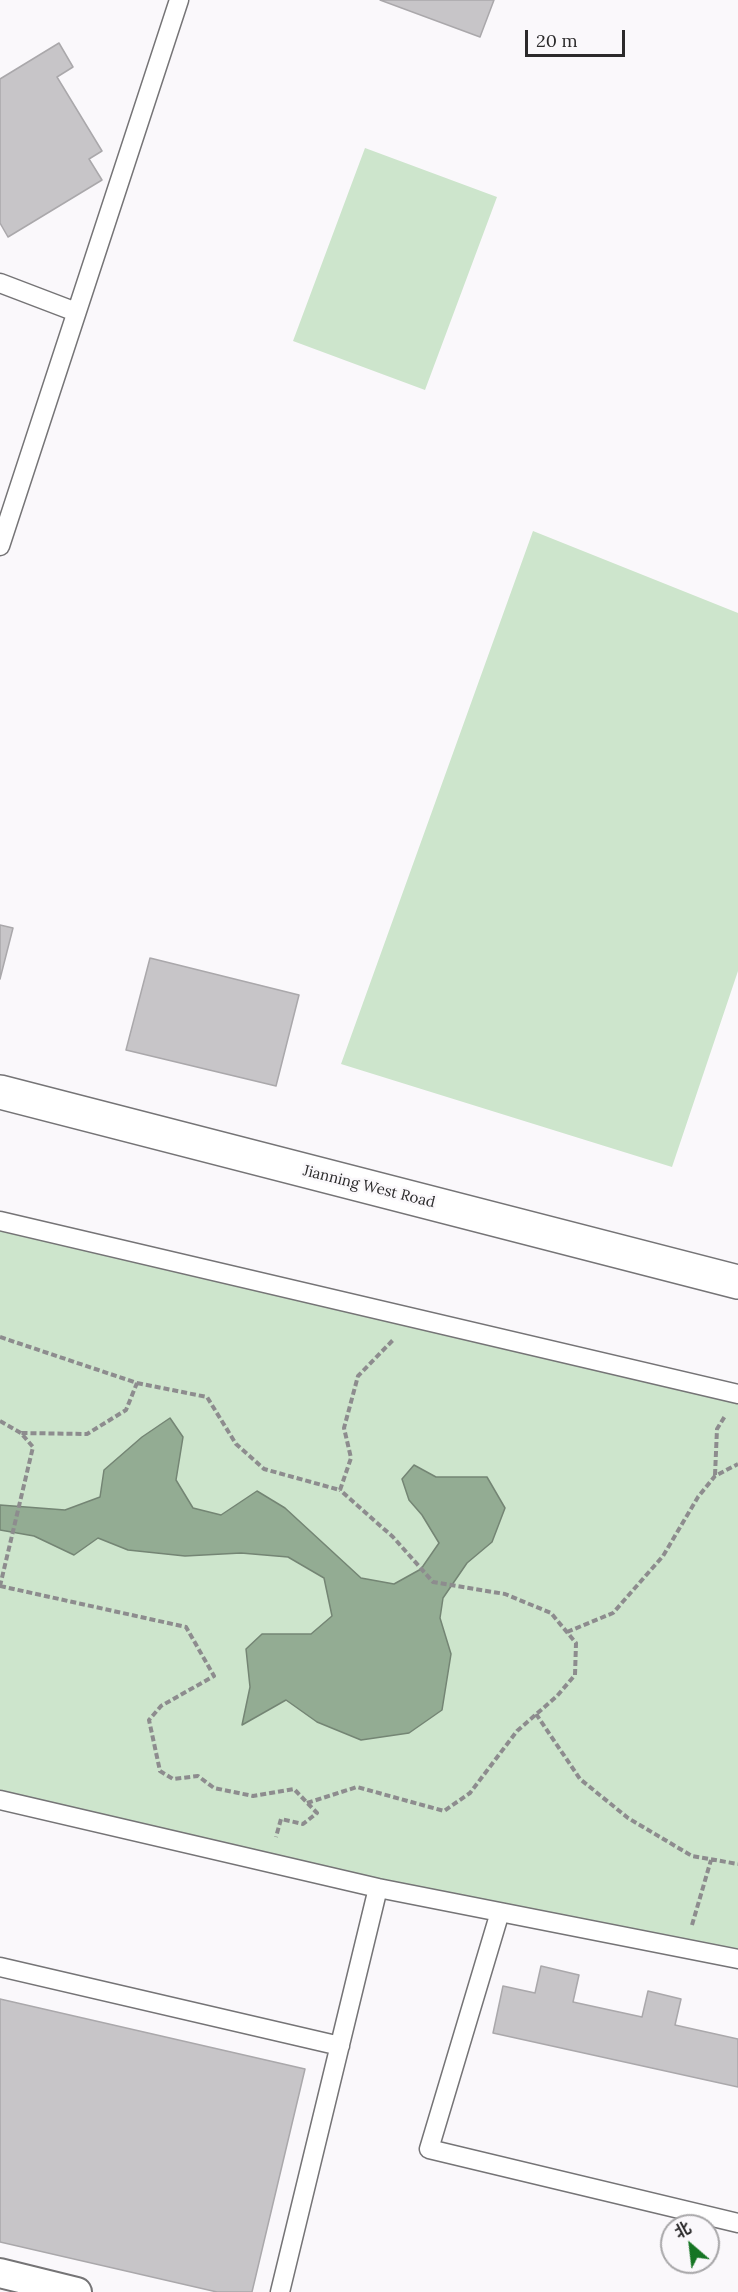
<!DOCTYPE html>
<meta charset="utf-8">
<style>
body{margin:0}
#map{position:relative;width:738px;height:2292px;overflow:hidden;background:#faf8fb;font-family:Lora,"Noto Sans SC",serif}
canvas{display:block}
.north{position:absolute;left:660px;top:2214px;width:60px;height:60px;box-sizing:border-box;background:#faf8fb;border:2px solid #a7a6a8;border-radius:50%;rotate:332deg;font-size:16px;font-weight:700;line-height:24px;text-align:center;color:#2b2a2b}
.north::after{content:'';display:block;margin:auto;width:21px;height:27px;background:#167524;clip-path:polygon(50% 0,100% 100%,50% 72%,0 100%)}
.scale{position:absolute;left:525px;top:30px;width:100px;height:27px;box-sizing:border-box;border:3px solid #2b2a2b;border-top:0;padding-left:8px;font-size:18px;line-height:21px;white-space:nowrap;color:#2b2a2b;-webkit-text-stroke:4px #faf8fb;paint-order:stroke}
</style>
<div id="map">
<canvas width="738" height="2292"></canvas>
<div class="north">北</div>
<div class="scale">20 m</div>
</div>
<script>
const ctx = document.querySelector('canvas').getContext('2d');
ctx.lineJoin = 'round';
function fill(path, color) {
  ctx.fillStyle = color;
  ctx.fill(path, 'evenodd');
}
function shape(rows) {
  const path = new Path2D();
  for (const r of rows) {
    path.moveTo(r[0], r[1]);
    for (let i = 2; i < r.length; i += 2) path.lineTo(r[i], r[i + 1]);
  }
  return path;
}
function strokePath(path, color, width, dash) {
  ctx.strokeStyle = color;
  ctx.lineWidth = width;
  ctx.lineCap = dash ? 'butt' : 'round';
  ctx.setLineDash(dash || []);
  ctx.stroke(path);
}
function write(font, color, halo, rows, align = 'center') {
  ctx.font = font + ' Lora,serif';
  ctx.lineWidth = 5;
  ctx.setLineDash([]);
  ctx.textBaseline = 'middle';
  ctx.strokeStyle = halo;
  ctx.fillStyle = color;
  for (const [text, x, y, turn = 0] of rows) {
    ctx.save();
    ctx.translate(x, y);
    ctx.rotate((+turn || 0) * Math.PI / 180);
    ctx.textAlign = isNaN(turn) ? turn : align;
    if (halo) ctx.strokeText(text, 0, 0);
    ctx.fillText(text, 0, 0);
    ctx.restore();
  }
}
fill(shape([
 [365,148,497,197,425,390,293,341],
 [533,531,738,613,738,971,672,1167,341,1064],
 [0,1221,738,1394,738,1959,0,1798]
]), '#cde5cc');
const water = shape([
 [170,1418,183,1437,176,1480,193,1508,221,1515,257,1491,285,1508,361,1578,394,1584,421,1569,439,1543,422,1515,409,1500,402,1479,414,1465,436,1477,487,1477,505,1508,492,1542,467,1563,443,1598,440,1618,451,1654,442,1710,409,1733,361,1740,317,1722,286,1700,242,1725,250,1687,246,1649,262,1634,311,1634,332,1616,324,1578,288,1557,241,1553,185,1556,128,1550,98,1538,74,1555,34,1536,0,1530,0,1505,65,1510,100,1497,104,1470,142,1437,170,1418]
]);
fill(water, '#93ac93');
strokePath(water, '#748574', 1.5);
const building = shape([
 [380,0,494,0,480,37,380,0],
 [59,43,73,67,57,77,102,151,89,159,102,180,8,237,0,223,0,79,59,43],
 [0,925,13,928,0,979,0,925],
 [150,958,299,995,276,1086,126,1050,150,958],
 [541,1966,579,1975,573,2002,642,2017,648,1991,681,1999,675,2025,738,2039,738,2087,493,2033,503,1986,535,1993,541,1966],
 [0,1999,305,2069,252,2292,217,2292,0,2242,0,1999]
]);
fill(building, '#c7c5c8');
strokePath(building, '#aaa8ab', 1.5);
const service = shape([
 [0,283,76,312],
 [0,546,179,0],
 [0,1221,738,1394],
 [0,1800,378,1888,280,2292],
 [378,1888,738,1959],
 [500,1912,429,2149,738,2223],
 [0,1967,340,2046]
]);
const pedestrian = shape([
 [0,2273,77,2292]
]);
const tertiary = shape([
 [0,1092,738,1282]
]);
strokePath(service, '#757476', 21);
strokePath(pedestrian, '#757476', 32);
strokePath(tertiary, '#757476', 36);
strokePath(shape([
 [0,1337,137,1383,126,1410,87,1434,21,1433],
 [137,1383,207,1397,236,1444,264,1469,340,1490,351,1458,344,1428,358,1376,394,1339],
 [0,1421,21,1433,33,1447,0,1586],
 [715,1475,717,1429,725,1416],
 [0,1586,186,1627,214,1676,161,1706,149,1720,160,1771,173,1779,198,1776,214,1788,253,1796,294,1789,317,1813,303,1824,281,1819,276,1837],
 [567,1632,613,1613,663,1556,698,1497,715,1476,738,1464],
 [536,1714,580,1779,628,1818,692,1856,738,1864],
 [307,1803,357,1787,444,1811,470,1793,517,1731,557,1696,575,1675,576,1643,551,1613,505,1594,433,1582,393,1537,340,1490],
 [692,1925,711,1860]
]), '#8d8c8e', 4, [6, 3]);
strokePath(service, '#fff', 18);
strokePath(pedestrian, '#fff', 28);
strokePath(tertiary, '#fff', 33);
write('15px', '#2b2a2b', '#faf8fb', [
 ["Jianning West Road",369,1187,14]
]);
</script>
